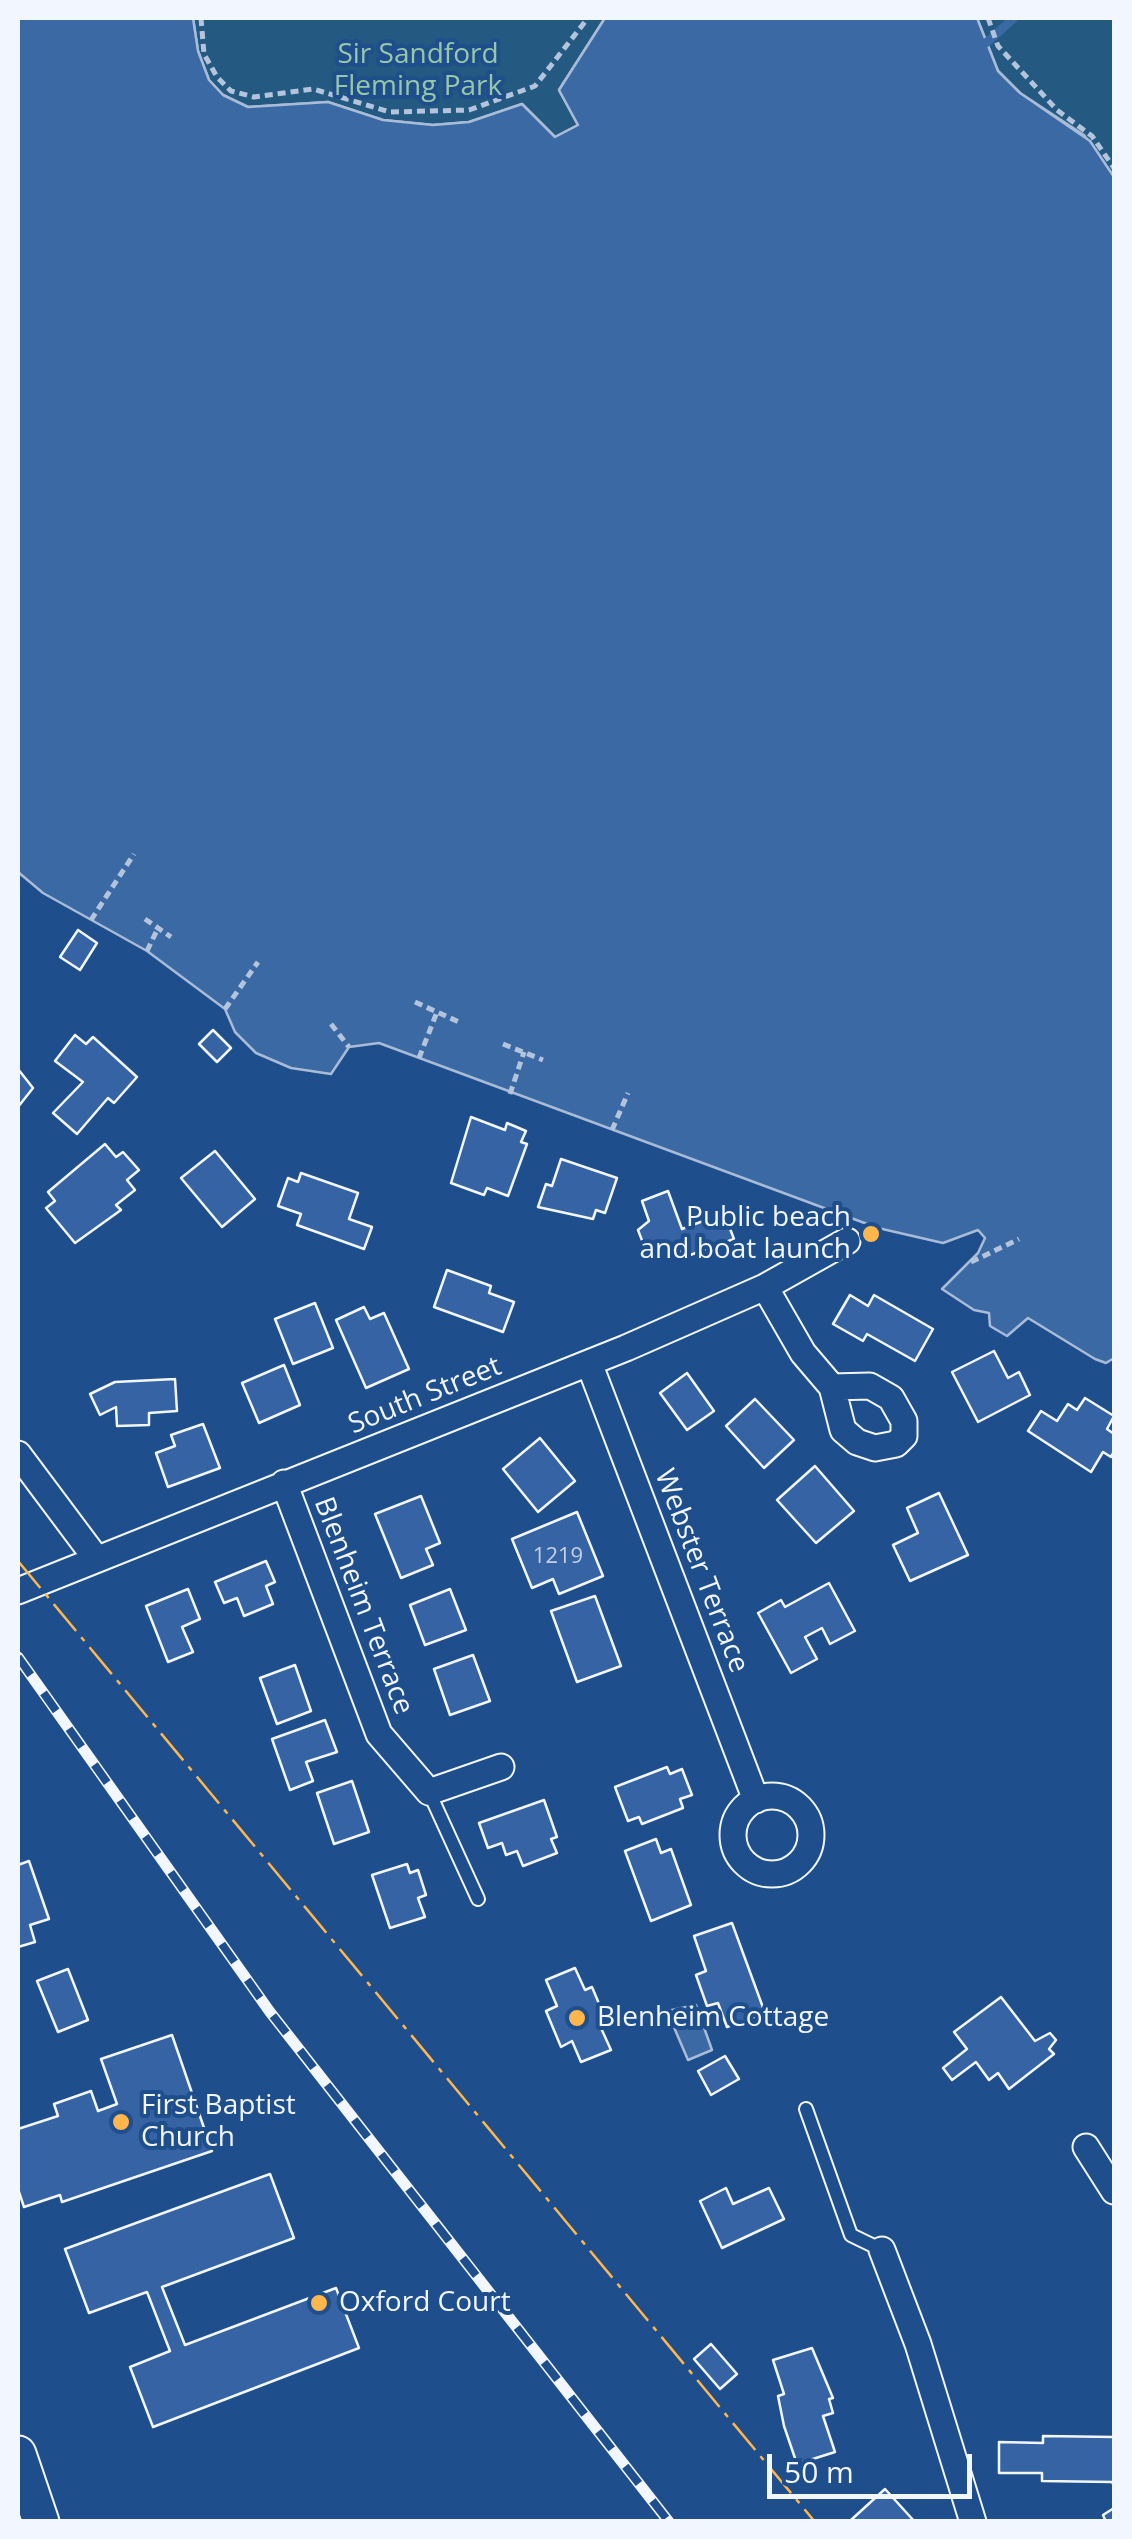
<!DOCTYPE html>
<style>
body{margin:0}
#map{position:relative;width:1132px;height:2539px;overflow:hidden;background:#1f4e8c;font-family:"Open Sans",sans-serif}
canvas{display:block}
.frame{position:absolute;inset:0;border:20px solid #f2f6ff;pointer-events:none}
.scale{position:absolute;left:767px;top:2454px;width:205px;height:45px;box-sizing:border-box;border:5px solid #f2f6ff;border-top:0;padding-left:12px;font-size:30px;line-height:35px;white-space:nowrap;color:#f2f6ff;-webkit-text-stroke:8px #1f4e8c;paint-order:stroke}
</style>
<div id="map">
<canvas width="1132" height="2539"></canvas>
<div class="frame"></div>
<div class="scale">50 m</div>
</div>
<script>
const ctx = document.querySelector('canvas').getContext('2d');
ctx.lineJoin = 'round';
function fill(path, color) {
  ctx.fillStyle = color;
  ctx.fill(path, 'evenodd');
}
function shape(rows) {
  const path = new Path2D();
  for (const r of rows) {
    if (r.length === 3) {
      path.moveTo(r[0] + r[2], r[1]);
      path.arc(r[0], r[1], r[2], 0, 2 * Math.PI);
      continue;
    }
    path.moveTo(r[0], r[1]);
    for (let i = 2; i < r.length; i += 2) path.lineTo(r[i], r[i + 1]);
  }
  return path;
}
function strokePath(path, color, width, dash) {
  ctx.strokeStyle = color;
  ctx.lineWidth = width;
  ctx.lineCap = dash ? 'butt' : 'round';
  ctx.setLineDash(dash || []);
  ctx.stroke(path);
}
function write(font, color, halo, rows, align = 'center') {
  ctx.font = font + ' "Open Sans",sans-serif';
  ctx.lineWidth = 8;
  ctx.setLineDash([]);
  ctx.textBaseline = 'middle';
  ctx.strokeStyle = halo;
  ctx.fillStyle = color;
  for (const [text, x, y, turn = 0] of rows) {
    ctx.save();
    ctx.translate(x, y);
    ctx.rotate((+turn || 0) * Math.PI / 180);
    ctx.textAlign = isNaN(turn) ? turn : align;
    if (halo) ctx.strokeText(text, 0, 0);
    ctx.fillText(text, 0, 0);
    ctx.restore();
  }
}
const green = shape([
 [193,18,605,18,559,90,578,125,555,137,522,104,469,122,433,125,383,120,328,102,248,107,223,95,209,80,198,51,193,18],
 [977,18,1114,18,1114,177,1084,135,1020,93,998,71,977,18]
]);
fill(green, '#245a82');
strokePath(green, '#a8bbd7', 2.5);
const water = shape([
 [18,18,193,18,198,51,209,80,223,95,248,107,328,102,383,120,433,125,469,122,522,104,555,137,578,125,559,90,605,18,977,18,998,71,1020,93,1090,141,1114,177,1114,1358,1106,1363,1095,1359,1028,1318,1007,1336,990,1326,989,1313,974,1310,942,1289,978,1253,985,1238,978,1230,943,1243,878,1228,379,1043,349,1047,331,1074,291,1068,256,1053,235,1032,225,1009,147,951,43,893,18,872,18,18],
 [696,2005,712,2050,688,2060,667,2011,696,2005]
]);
fill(water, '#3b69a3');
strokePath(water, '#a8bbd7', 2.5);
strokePath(shape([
 [986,43,1014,18]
]), '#3b69a3', 9);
const building = shape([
 [78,930,97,943,80,970,60,957,78,930],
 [213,1030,231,1048,217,1062,199,1044,213,1030],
 [75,1035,86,1044,93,1037,137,1077,114,1103,108,1098,77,1134,53,1113,83,1082,55,1061,75,1035],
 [18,1069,33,1088,18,1107,18,1069],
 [471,1117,505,1130,507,1123,526,1131,521,1142,527,1144,508,1196,487,1188,484,1195,451,1183,471,1117],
 [105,1144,116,1157,123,1152,139,1170,127,1180,135,1190,116,1205,121,1210,75,1243,46,1208,55,1201,48,1192,105,1144],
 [215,1151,255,1199,222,1227,181,1178,215,1151],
 [561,1159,617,1178,605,1213,596,1210,593,1219,538,1207,546,1184,552,1186,561,1159],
 [301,1173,358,1193,349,1219,372,1227,364,1249,297,1225,301,1214,278,1206,288,1178,298,1182,301,1173],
 [668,1191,682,1229,724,1213,734,1239,682,1258,679,1250,656,1259,654,1254,648,1256,638,1230,649,1221,642,1201,668,1191],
 [447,1270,491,1286,489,1293,514,1302,503,1332,434,1307,447,1270],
 [850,1295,868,1306,874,1295,933,1329,915,1361,867,1334,863,1341,833,1324,850,1295],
 [315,1303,333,1348,293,1364,275,1319,315,1303],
 [364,1307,370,1319,384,1313,409,1369,366,1388,336,1320,364,1307],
 [994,1351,1008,1378,1019,1372,1030,1395,978,1422,952,1372,994,1351],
 [284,1365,300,1405,259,1423,242,1383,284,1365],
 [687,1373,714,1411,687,1430,660,1393,687,1373],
 [175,1379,177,1411,149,1413,149,1425,117,1426,116,1407,100,1415,90,1394,115,1382,175,1379],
 [1085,1398,1114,1416,1107,1429,1114,1434,1114,1451,1111,1457,1103,1452,1091,1472,1028,1431,1041,1411,1057,1421,1068,1404,1077,1410,1085,1398],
 [755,1399,794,1440,764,1468,726,1426,755,1399],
 [203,1424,220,1468,168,1487,156,1453,175,1446,171,1435,203,1424],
 [540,1438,575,1481,538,1512,503,1469,540,1438],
 [815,1466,854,1511,816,1543,777,1500,815,1466],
 [939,1493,968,1555,910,1581,893,1545,918,1533,907,1508,939,1493],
 [421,1496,440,1543,426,1549,433,1565,401,1578,375,1514,421,1496],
 [577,1512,603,1576,559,1594,553,1579,532,1588,512,1539,577,1512],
 [266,1561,275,1582,266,1586,273,1604,244,1616,237,1598,224,1603,215,1582,266,1561],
 [829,1583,855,1631,830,1644,822,1628,805,1637,817,1659,791,1673,758,1613,781,1600,785,1607,829,1583],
 [188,1589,200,1619,182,1627,193,1652,168,1662,146,1606,188,1589],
 [450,1589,466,1630,425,1645,410,1605,450,1589],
 [595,1596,621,1666,577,1682,551,1611,595,1596],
 [473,1655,490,1701,450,1715,434,1669,473,1655],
 [295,1665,311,1711,277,1724,260,1678,295,1665],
 [325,1720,337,1752,306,1762,313,1781,290,1790,272,1739,325,1720],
 [667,1767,670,1774,682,1769,692,1795,680,1799,683,1808,642,1824,639,1817,628,1821,615,1787,667,1767],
 [352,1781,369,1832,334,1844,317,1793,352,1781],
 [544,1800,557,1837,551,1839,557,1853,523,1866,517,1851,506,1855,502,1843,488,1848,479,1823,544,1800],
 [656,1839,661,1853,671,1849,691,1905,651,1921,625,1851,656,1839],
 [29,1861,49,1919,30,1925,35,1942,18,1947,18,1865,29,1861],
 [407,1864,410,1873,418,1870,426,1895,418,1898,425,1917,390,1928,372,1875,407,1864],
 [732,1923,765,2013,727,2027,718,2003,707,2006,696,1975,706,1971,694,1936,732,1923],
 [575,1968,585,1990,592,1987,608,2025,601,2028,611,2050,581,2062,572,2041,561,2047,546,2011,557,2006,546,1980,575,1968],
 [68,1969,88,2020,58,2032,37,1981,68,1969],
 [1001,1997,1035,2041,1050,2033,1056,2040,1049,2049,1054,2054,1009,2089,998,2073,989,2080,976,2062,952,2080,943,2068,967,2049,954,2032,1001,1997],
 [172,2035,212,2151,62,2202,60,2195,24,2207,18,2189,18,2129,58,2116,54,2104,91,2091,98,2111,117,2104,101,2059,172,2035],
 [725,2056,739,2079,711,2095,698,2071,725,2056],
 [270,2174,294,2238,162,2287,185,2345,336,2288,359,2348,153,2427,130,2367,170,2351,147,2292,89,2313,65,2249,270,2174],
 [726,2188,733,2204,769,2188,784,2219,722,2248,700,2201,726,2188],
 [711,2344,737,2374,720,2389,694,2359,711,2344],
 [812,2348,833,2398,829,2399,833,2413,823,2416,835,2452,797,2464,784,2426,778,2396,784,2394,773,2360,812,2348],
 [1043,2436,1114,2437,1114,2486,1112,2482,1042,2481,1042,2473,999,2473,999,2442,1043,2443,1043,2436],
 [885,2489,915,2522,852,2522,851,2520,885,2489],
 [1114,2508,1114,2522,1106,2522,1103,2515,1114,2508]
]);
fill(building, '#3563a3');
strokePath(building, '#f2f6ff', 2.5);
const service = shape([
 [429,1792,478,1899],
 [806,2109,851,2235,882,2250]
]);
const minor = shape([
 [765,1287,803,1353,832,1387,843,1430,857,1442,875,1448,896,1444,904,1436,904,1421,891,1398,870,1386,832,1387],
 [589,1363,756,1800],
 [18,1454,95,1557],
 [284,1483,379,1734,429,1792,501,1767],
 [18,1591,626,1348,765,1287,847,1241],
 [772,1835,39],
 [1086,2147,1114,2191],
 [882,2250,918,2344,973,2522]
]);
const secondary = shape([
 [18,2454,41,2522]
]);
strokePath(service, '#f2f6ff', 16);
strokePath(minor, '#f2f6ff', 29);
strokePath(secondary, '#f2f6ff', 39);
strokePath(shape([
 [201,18,204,54,217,77,231,91,254,97,313,89,390,112,469,110,535,86,588,18],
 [988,18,998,46,1057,110,1092,136,1114,168],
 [145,919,171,937],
 [91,920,134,854],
 [147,951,158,928],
 [415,1002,459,1022],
 [225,1009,258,962],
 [331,1024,349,1047],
 [503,1044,543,1060],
 [419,1058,437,1012],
 [510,1094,524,1052],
 [612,1130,628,1093],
 [971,1262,1019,1239]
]), '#b3c4dc', 5, [8, 5]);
strokePath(service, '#1f4e8c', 12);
strokePath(minor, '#1f4e8c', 25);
strokePath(secondary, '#1f4e8c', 35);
const rail = shape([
 [18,1657,270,2012,669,2522]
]);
strokePath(rail, '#f2f6ff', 11);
strokePath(rail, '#1f4e8c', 8, [22]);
strokePath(shape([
 [18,1561,815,2522]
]), '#ffb74d', 2.5, [35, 8, 5, 8]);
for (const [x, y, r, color] of [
 [871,1234,10,"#ffb74d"],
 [577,2018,10,"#ffb74d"],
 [121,2122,10,"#ffb74d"],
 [319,2303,10,"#ffb74d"]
]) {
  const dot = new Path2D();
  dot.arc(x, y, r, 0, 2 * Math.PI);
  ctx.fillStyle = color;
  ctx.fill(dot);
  strokePath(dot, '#1f4e8c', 4);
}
write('22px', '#c3d1e8', null, [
 ["1219",558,1557]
]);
write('28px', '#97c8a6', '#1f4e8c', [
 ["Sir Sandford",418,55],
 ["Fleming Park",418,87]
]);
write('28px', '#f2f6ff', '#1f4e8c', [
 ["Public beach",851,1218,"right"],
 ["and boat launch",851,1250,"right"],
 ["Blenheim Cottage",597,2018],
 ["First Baptist",141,2106],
 ["Church",141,2138],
 ["Oxford Court",339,2303]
], 'left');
write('28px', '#f2f6ff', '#1f4e8c', [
 ["South Street",425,1396,-22],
 ["Webster Terrace",701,1571,69],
 ["Blenheim Terrace",363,1606,69]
]);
</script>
